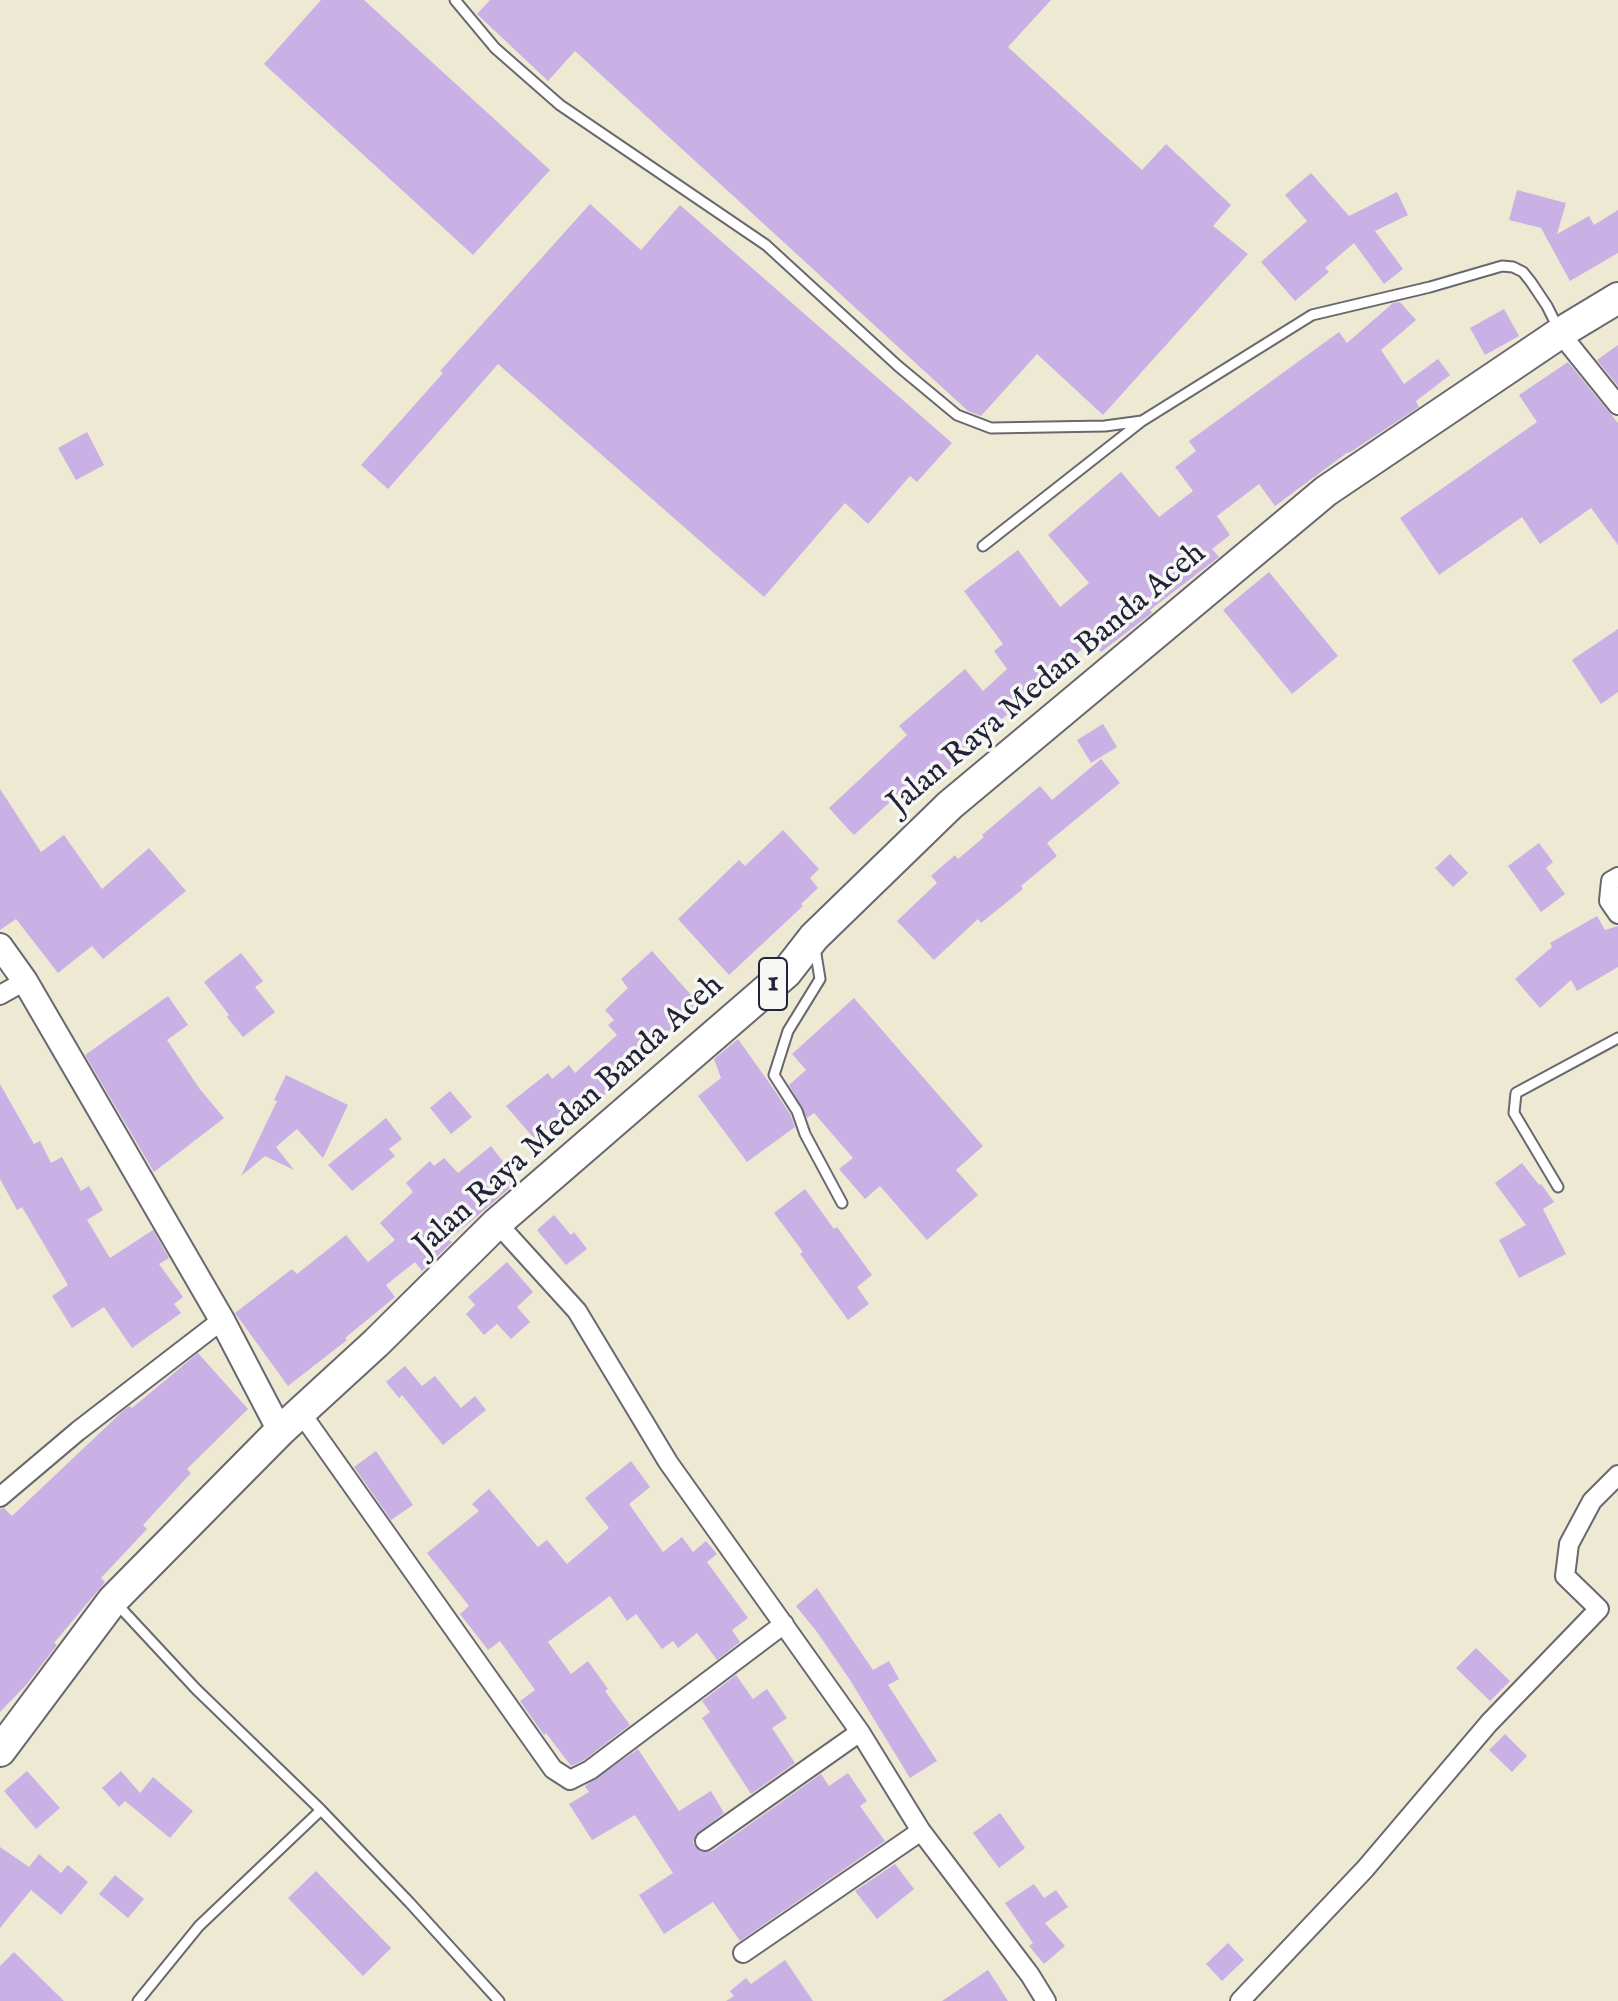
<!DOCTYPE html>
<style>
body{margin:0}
canvas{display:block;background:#eee9d2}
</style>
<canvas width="1618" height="2001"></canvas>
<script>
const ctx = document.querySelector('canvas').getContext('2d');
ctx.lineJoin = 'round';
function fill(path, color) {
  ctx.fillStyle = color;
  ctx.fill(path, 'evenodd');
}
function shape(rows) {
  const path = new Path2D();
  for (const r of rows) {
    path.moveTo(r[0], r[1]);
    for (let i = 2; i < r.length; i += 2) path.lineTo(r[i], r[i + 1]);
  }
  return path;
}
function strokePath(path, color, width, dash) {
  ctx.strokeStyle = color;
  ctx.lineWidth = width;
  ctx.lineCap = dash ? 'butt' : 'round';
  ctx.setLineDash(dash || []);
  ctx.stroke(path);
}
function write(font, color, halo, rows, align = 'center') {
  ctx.font = font + ' "IM FELL English",serif';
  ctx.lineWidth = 7;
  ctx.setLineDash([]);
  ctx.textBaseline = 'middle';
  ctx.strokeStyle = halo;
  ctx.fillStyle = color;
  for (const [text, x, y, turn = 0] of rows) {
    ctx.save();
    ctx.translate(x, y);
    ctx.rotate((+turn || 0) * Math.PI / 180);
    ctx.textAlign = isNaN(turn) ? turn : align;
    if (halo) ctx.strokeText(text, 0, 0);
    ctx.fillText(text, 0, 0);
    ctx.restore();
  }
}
fill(shape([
 [321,0,364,0,550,170,473,255,264,64],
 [490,0,1051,0,1008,47,1142,170,1166,144,1231,205,1213,226,1248,254,1103,415,1037,354,981,416,968,411,575,51,548,81,477,14],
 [1311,173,1349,216,1397,192,1408,215,1375,231,1403,269,1384,284,1354,243,1325,268,1329,272,1295,301,1261,262,1307,221,1285,195],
 [1517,190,1566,203,1557,234,1589,216,1594,225,1618,210,1618,253,1570,281,1541,228,1509,220],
 [590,204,641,250,680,205,952,443,917,482,910,476,868,524,845,503,764,597,498,364,388,489,361,465,443,373,440,371],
 [1400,302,1416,320,1381,350,1404,384,1438,359,1450,375,1416,401,1419,407,1349,453,1348,452,1275,506,1259,484,1217,516,1230,535,1212,549,1219,557,1150,610,1152,613,1101,652,1092,641,1012,706,1014,708,987,733,989,736,912,801,902,791,854,835,849,830,829,808,907,735,899,726,965,669,983,691,1007,669,994,651,1003,644,964,591,1018,550,1060,607,1089,583,1048,535,1121,472,1159,517,1193,491,1175,467,1196,451,1189,441,1339,332,1347,343,1393,303],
 [1504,309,1519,336,1485,355,1470,328],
 [1618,345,1618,386,1597,360],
 [1568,362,1618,423,1618,545,1591,508,1540,544,1522,517,1439,575,1400,518,1537,422,1519,395],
 [87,432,104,465,76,480,58,448],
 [1269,572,1338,656,1292,694,1223,610],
 [1618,629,1618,692,1601,704,1572,660],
 [1103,724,1117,747,1091,763,1077,740],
 [1101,759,1120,783,1047,843,1057,856,1021,886,1023,889,981,923,978,919,934,960,897,921,937,883,931,876,955,855,958,859,984,837,982,835,1040,786,1052,800],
 [0,789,41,852,64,835,102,889,149,848,186,891,103,959,92,946,58,973,16,919,0,930],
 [783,830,819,869,810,878,818,888,801,904,803,906,729,975,678,919,739,860,745,866],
 [1539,843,1553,862,1546,868,1565,894,1541,912,1508,866],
 [1450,854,1468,873,1453,887,1435,868],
 [1597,916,1605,930,1618,926,1618,967,1577,991,1571,980,1540,1008,1515,979,1552,947,1550,943],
 [652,951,700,1005,668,1033,666,1030,622,1069,628,1075,565,1128,568,1131,545,1151,506,1106,548,1073,552,1079,569,1065,575,1073,617,1035,608,1025,614,1020,605,1010,628,988,621,979],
 [241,953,263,981,255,987,275,1012,243,1037,227,1017,229,1015,204,982],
 [168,996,188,1025,167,1040,199,1088,224,1118,154,1172,85,1055],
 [854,998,983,1146,956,1170,978,1195,927,1240,880,1186,865,1199,839,1169,853,1158,814,1113,807,1118,789,1085,806,1070,792,1054],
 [738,1039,775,1091,790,1114,795,1127,747,1162,698,1096,721,1078,714,1059],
 [286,1075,348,1105,323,1158,297,1129,276,1147,294,1170,265,1156,241,1176,277,1101,274,1100],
 [0,1084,34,1144,40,1141,51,1163,62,1157,81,1191,89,1186,103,1210,87,1220,110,1258,153,1230,169,1258,159,1264,183,1297,174,1304,181,1313,132,1348,104,1307,72,1328,52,1296,68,1285,22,1207,17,1210,0,1179],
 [450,1091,472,1117,451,1134,430,1108],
 [386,1118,402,1139,389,1149,395,1156,352,1191,328,1165],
 [491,1146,518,1181,449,1240,452,1242,422,1271,415,1262,386,1285,395,1297,345,1338,347,1340,288,1386,235,1313,292,1269,297,1274,346,1235,368,1262,395,1240,380,1223,413,1192,406,1183,430,1161,434,1166,444,1158,458,1173],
 [1522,1163,1539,1185,1541,1184,1554,1202,1543,1209,1566,1254,1519,1278,1499,1240,1526,1225,1495,1183],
 [805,1189,834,1229,837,1227,872,1275,857,1287,869,1304,848,1320,800,1254,803,1252,774,1213],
 [554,1215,571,1235,574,1232,587,1249,566,1265,537,1230],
 [507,1262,533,1292,517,1307,530,1322,511,1339,497,1324,484,1335,466,1314,475,1305,468,1297],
 [198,1353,248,1409,187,1469,191,1473,143,1525,147,1529,101,1578,105,1582,54,1643,57,1645,27,1684,0,1712,0,1509,4,1508,12,1516,124,1410,130,1406,132,1408],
 [405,1366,422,1386,435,1376,461,1408,475,1396,486,1410,443,1445,402,1395,399,1398,386,1382],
 [376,1451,413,1505,391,1520,354,1467],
 [631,1461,650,1487,629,1504,663,1552,682,1537,693,1552,706,1541,717,1554,707,1562,748,1618,732,1630,740,1642,717,1660,697,1633,678,1648,673,1641,662,1649,636,1614,627,1621,610,1596,548,1642,571,1674,588,1661,608,1689,605,1691,630,1725,584,1760,571,1766,546,1733,544,1735,520,1701,535,1690,500,1641,488,1650,460,1614,469,1606,427,1553,479,1511,472,1504,489,1489,538,1547,547,1540,567,1564,609,1528,585,1498],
 [817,1588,873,1670,889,1661,899,1679,888,1685,937,1761,910,1778,850,1680,817,1632,796,1606],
 [1476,1648,1510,1681,1490,1701,1456,1668],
 [736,1675,753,1699,767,1689,787,1718,772,1728,795,1763,751,1794,702,1718,710,1712,702,1701],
 [1505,1734,1527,1756,1512,1772,1489,1750],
 [638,1749,679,1811,711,1791,724,1813,695,1835,693,1843,701,1852,712,1851,821,1774,829,1786,848,1773,867,1801,860,1806,885,1841,740,1941,713,1902,664,1934,639,1895,673,1873,635,1815,592,1840,569,1804,589,1792,585,1786],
 [27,1771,60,1808,36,1829,4,1791],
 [121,1771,140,1793,153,1777,193,1811,170,1838,125,1801,119,1807,102,1788],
 [1000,1813,1025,1848,999,1868,973,1833],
 [0,1847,29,1867,39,1854,61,1873,68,1865,88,1882,61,1915,31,1890,0,1928],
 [895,1864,914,1889,877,1919,855,1891],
 [316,1871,391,1948,363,1976,288,1898],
 [115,1875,144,1899,128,1918,99,1894],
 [1034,1884,1044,1898,1056,1890,1068,1907,1045,1923,1065,1946,1044,1964,1029,1946,1033,1943,1005,1903],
 [1228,1943,1244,1960,1222,1981,1206,1964],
 [14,1952,64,2001,0,2001,0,1966],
 [785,1960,813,2001,726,2001,734,1996,730,1991,746,1978,751,1984],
 [988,1970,1008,2001,942,2001]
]), '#c9b1e6');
const service = shape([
 [455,0,495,48,560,105,766,245,898,366,957,415,991,428,1105,426,1142,421],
 [983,546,1142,421,1312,315,1430,287,1502,266,1513,267,1523,272,1531,282,1547,306,1559,330],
 [815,948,820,979,788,1031,774,1075,797,1111,805,1134,842,1203],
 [1558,1187,1514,1113,1516,1093,1618,1038],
 [116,1603,196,1689,321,1810,410,1903,499,2001],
 [138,2001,199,1926,321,1810]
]);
const minor = shape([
 [1560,333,1618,405],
 [1618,877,1611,881,1609,901,1618,914],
 [0,995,25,981],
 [497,1223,577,1311,668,1462,860,1732,921,1831,1030,1975,1046,2001],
 [301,1413,553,1769,570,1780,590,1770,784,1624],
 [0,1497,78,1431,222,1320],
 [705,1841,860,1732],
 [743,1953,921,1831],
 [1240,2001,1365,1869,1489,1723,1599,1609,1565,1576,1569,1544,1592,1501,1618,1475]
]);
const tertiary = shape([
 [0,946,25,981,117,1139,222,1320,280,1431]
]);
const trunk = shape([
 [0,1751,113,1600,280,1431,376,1343,497,1223,786,973,814,937,950,805,1326,491,1560,333,1618,298]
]);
strokePath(service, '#696870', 13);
strokePath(minor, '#696870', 22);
strokePath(tertiary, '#696870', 28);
strokePath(trunk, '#696870', 34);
strokePath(service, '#fff', 9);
strokePath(minor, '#fff', 18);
strokePath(tertiary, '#fff', 24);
strokePath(trunk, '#fff', 30);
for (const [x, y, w] of [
 [773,984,28]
]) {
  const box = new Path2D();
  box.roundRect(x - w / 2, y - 26, w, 52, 6);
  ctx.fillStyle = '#f6f6f2';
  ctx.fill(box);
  strokePath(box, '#22223b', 2);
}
write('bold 30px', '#22223b', null, [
 ["1",773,984]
]);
write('32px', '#22223b', '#f6f6f2', [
 ["Jalan Raya Medan Banda Aceh",1048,680,-40],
 ["Jalan Raya Medan Banda Aceh",570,1117,-42]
]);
</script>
